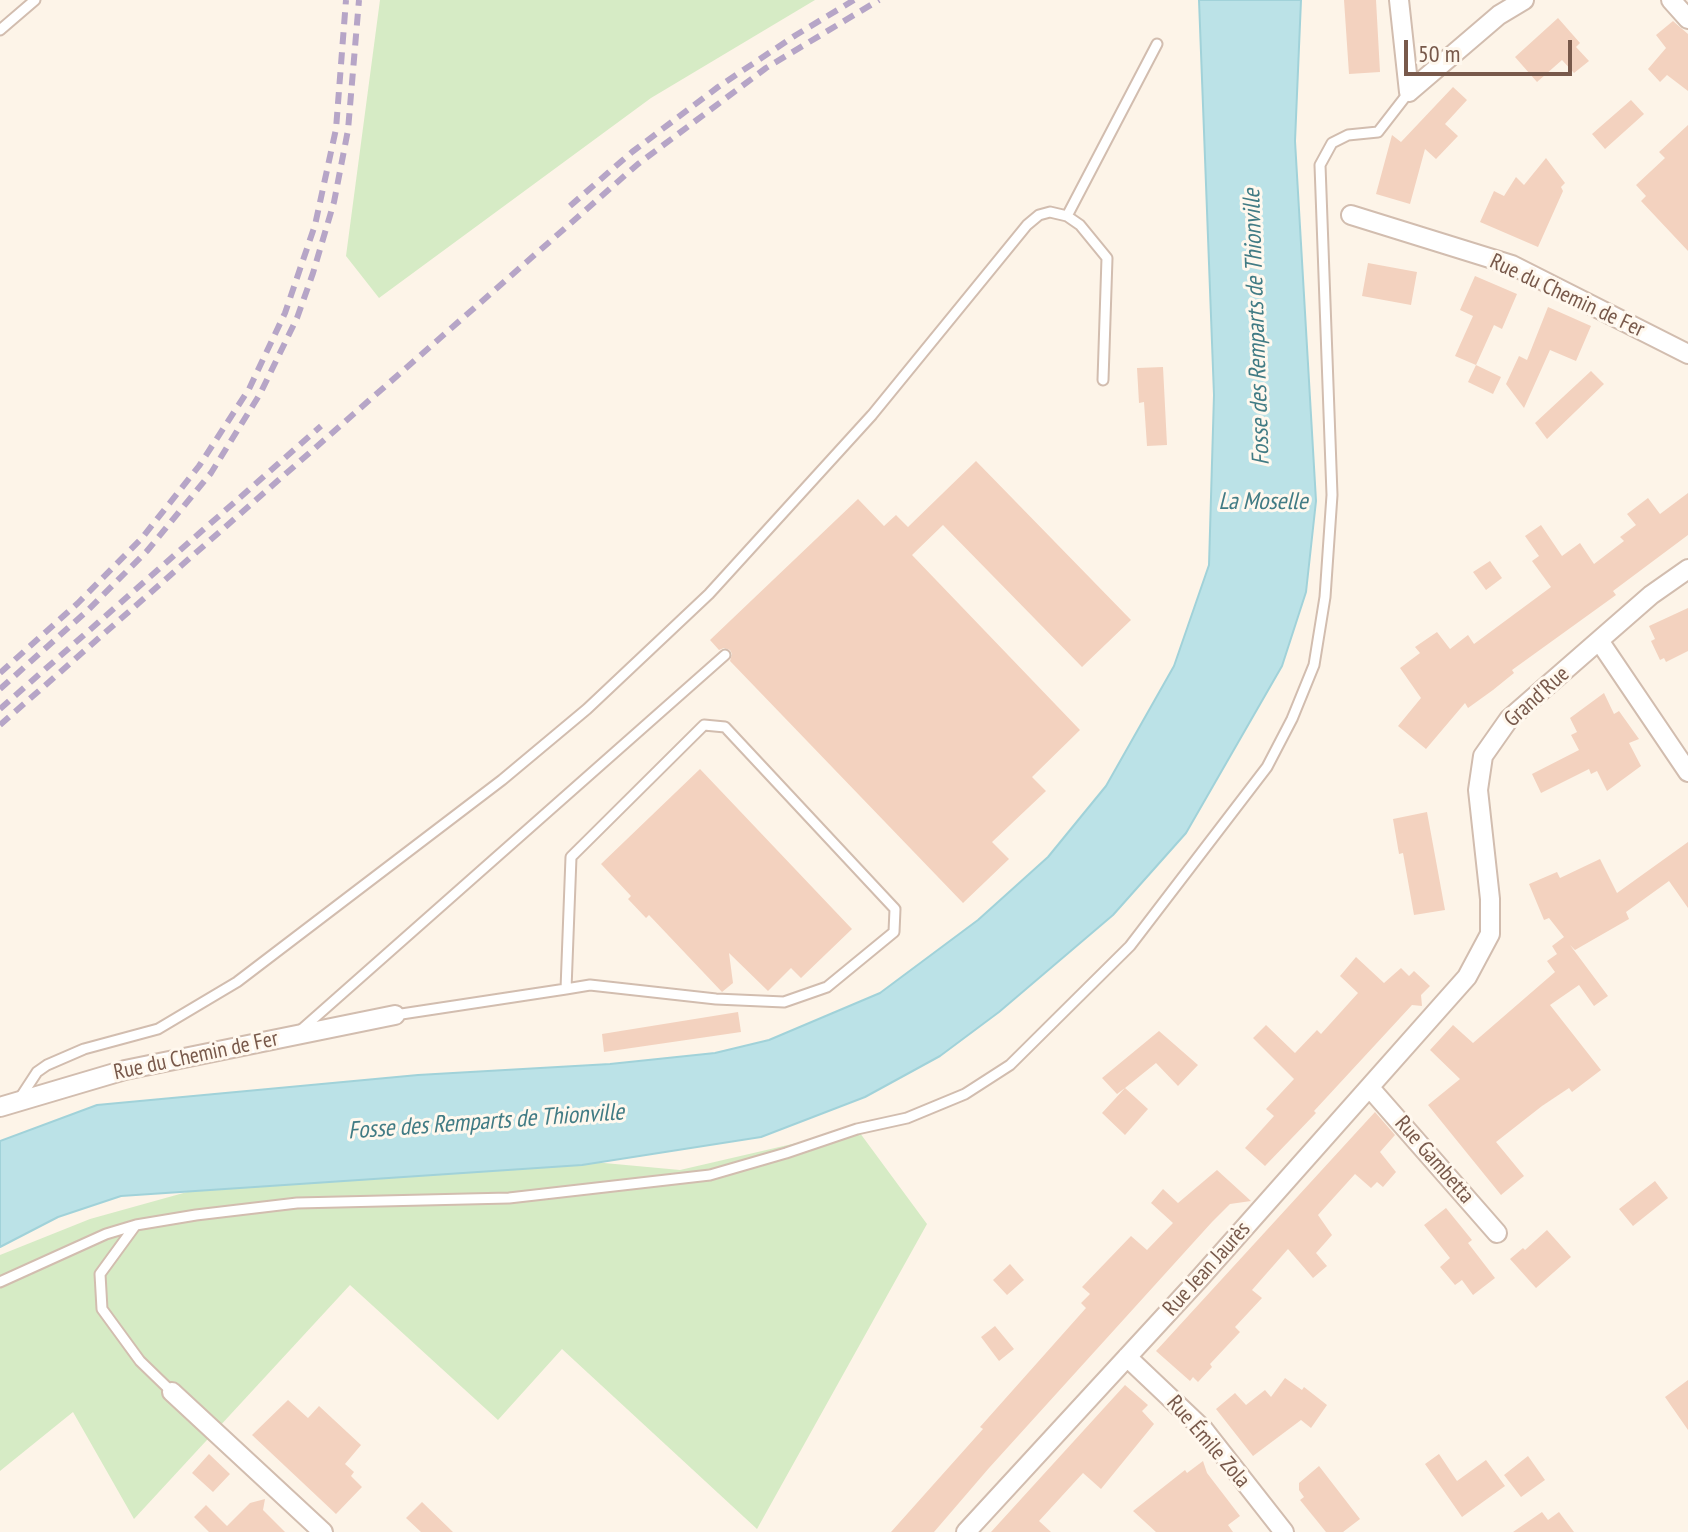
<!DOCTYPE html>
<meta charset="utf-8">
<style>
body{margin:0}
#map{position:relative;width:1688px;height:1532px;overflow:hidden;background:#fdf4e8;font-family:"PT Sans Narrow",sans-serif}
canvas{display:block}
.scale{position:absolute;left:1404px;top:40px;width:168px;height:36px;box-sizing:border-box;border:4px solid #78594b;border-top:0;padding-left:10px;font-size:24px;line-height:28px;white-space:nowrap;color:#78594b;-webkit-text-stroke:6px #fff8ee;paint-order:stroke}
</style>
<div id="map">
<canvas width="1688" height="1532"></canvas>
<div class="scale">50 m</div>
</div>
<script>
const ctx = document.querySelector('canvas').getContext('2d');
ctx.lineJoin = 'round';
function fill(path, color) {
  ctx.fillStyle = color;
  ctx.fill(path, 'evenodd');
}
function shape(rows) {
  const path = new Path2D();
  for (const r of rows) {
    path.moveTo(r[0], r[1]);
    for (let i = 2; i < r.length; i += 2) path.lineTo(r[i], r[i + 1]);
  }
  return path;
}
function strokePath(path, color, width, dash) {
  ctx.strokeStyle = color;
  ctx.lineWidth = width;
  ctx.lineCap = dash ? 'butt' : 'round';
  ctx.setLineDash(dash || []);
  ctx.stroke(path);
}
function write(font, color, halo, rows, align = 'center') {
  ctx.font = font + ' "PT Sans Narrow",sans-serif';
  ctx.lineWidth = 6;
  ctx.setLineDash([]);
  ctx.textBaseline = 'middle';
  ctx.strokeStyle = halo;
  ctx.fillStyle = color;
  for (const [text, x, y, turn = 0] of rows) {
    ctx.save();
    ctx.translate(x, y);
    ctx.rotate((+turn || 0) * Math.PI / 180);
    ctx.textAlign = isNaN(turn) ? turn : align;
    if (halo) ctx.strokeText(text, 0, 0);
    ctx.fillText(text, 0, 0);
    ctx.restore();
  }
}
fill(shape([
 [380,0,815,0,651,98,379,298,346,256],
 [857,1129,927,1224,757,1529,562,1349,498,1420,350,1285,134,1519,73,1412,0,1471,0,1255,90,1219,205,1187,550,1158,680,1170]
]), '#d6ebc5');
const water = shape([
 [1199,0,1301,0,1295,141,1316,501,1306,592,1282,666,1186,833,1113,915,999,1012,940,1056,865,1097,761,1137,582,1165,121,1196,58,1217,0,1247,0,1141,97,1105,418,1075,610,1064,715,1053,769,1040,880,993,978,920,1048,857,1106,786,1174,666,1209,565,1214,395,1199,0]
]);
fill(water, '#bbe2e7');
strokePath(water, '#a1d2d9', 2);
fill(shape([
 [1344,0,1376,0,1380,72,1349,74],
 [1558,18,1580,43,1576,47,1589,61,1574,73,1562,60,1537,82,1515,57],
 [1673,21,1688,34,1688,91,1667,75,1660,82,1648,69,1666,48,1656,35],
 [1453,87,1467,100,1445,124,1458,136,1436,159,1425,149,1410,204,1376,194,1392,135,1401,142],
 [1631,100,1644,114,1605,149,1592,134],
 [1688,125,1688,251,1641,201,1646,196,1636,185,1665,158,1659,152],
 [1546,158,1565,183,1561,187,1563,191,1538,247,1480,222,1494,191,1504,196,1516,177,1524,185],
 [1368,263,1417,272,1411,305,1362,296],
 [1475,276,1517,294,1502,329,1494,325,1476,365,1501,377,1493,394,1468,382,1476,365,1455,356,1473,316,1460,310],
 [1548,307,1591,326,1576,361,1550,350,1524,408,1506,384,1519,356,1527,360],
 [1163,367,1167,445,1147,446,1144,402,1139,403,1137,368],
 [1591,371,1604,384,1547,439,1535,423],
 [976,461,1131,620,1082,667,943,525,912,555,1080,730,1032,777,1046,791,992,842,1009,859,963,903,730,661,732,654,730,650,724,648,719,650,710,640,858,499,884,526,896,515,908,527],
 [1688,493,1688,535,1613,591,1616,595,1512,670,1514,673,1493,690,1468,708,1465,703,1426,749,1398,726,1421,698,1400,668,1420,653,1415,647,1437,632,1450,649,1468,635,1474,644,1551,587,1532,561,1539,556,1525,536,1541,525,1562,556,1580,543,1594,564,1624,541,1620,537,1636,525,1627,514,1648,498,1660,514],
 [1490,561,1502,578,1486,590,1473,572],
 [1688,608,1688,651,1666,662,1664,658,1660,660,1651,641,1655,639,1649,626],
 [1604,693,1614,714,1619,711,1639,739,1629,743,1641,766,1607,791,1597,771,1591,774,1589,769,1541,793,1532,774,1579,750,1571,735,1577,732,1570,718],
 [700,769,852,929,801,978,791,968,768,991,729,953,733,983,722,992,649,915,646,918,628,899,631,896,601,864],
 [1427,812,1445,910,1414,915,1403,853,1399,854,1393,819],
 [1688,842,1688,908,1669,881,1626,912,1629,919,1575,950,1570,945,1608,996,1594,1006,1579,985,1550,1005,1601,1070,1572,1092,1569,1088,1542,1106,1496,1142,1524,1176,1501,1195,1428,1105,1460,1079,1430,1050,1453,1025,1473,1043,1555,972,1547,961,1557,954,1552,946,1564,937,1549,918,1544,920,1529,884,1557,872,1560,878,1600,859,1617,893],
 [1356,957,1384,983,1401,968,1409,976,1414,971,1430,986,1421,995,1422,1006,1412,1005,1314,1111,1316,1113,1265,1166,1245,1148,1274,1116,1266,1109,1294,1079,1253,1038,1266,1025,1295,1053,1317,1030,1321,1034,1358,993,1340,976],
 [738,1012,741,1032,604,1052,602,1034],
 [1159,1031,1198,1065,1178,1086,1156,1063,1125,1088,1148,1109,1125,1135,1102,1113,1125,1088,1117,1094,1102,1078],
 [1375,1112,1395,1135,1380,1152,1396,1172,1383,1187,1377,1182,1371,1188,1355,1174,1318,1215,1332,1235,1316,1253,1327,1266,1313,1278,1288,1249,1252,1290,1262,1298,1235,1327,1240,1332,1210,1364,1212,1367,1198,1382,1193,1377,1190,1381,1156,1351],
 [1217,1170,1251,1201,1230,1204,1212,1222,989,1468,934,1532,891,1532,983,1429,980,1427,1086,1308,1081,1303,1090,1294,1082,1287,1131,1236,1147,1250,1173,1223,1151,1203,1163,1189,1178,1203],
 [1655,1181,1668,1198,1633,1226,1619,1209],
 [1446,1208,1472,1240,1468,1243,1495,1278,1473,1295,1462,1280,1455,1285,1440,1267,1450,1258,1424,1225],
 [1547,1230,1571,1257,1536,1288,1510,1259,1523,1248,1525,1250],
 [1010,1264,1024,1280,1007,1295,993,1280],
 [995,1326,1014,1349,999,1361,981,1337],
 [1285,1378,1302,1390,1304,1387,1327,1405,1311,1428,1301,1420,1253,1456,1216,1409,1235,1393,1246,1405,1265,1390,1271,1397],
 [1688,1380,1688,1430,1665,1397],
 [1125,1385,1148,1405,1142,1411,1154,1424,1101,1489,1083,1473,1039,1521,1051,1532,991,1532],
 [288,1400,308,1418,319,1406,361,1445,345,1464,354,1472,351,1476,362,1487,336,1514,252,1435],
 [209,1454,230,1474,213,1492,192,1473],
 [1439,1454,1457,1481,1486,1460,1505,1486,1462,1517,1425,1464],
 [1528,1456,1545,1480,1521,1497,1504,1475],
 [1203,1461,1207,1473,1240,1516,1228,1525,1233,1532,1156,1532,1133,1511,1185,1470,1187,1473],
 [1319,1466,1360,1519,1343,1532,1326,1532,1300,1500,1304,1497,1299,1490,1299,1483],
 [265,1499,263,1510,285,1532,209,1532,194,1517,206,1505,227,1526,250,1503],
 [422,1502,453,1532,421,1532,406,1518],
 [1542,1512,1548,1520,1559,1512,1574,1532,1513,1532]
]), '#f3d2bf');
const lane = shape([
 [0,30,35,0],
 [1067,216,1157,44],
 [395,1015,566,989,590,985,716,999,784,1002,827,987,894,932,895,909,725,727,704,725,571,857,566,989],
 [302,1029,725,655],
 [20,1098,37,1072,47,1065,84,1049,158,1029,237,982,502,780,587,709,709,594,872,415,1027,225,1039,215,1050,212,1067,216,1080,225,1107,258,1103,380],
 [135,1226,100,1274,102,1309,140,1361,172,1392],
 [0,1282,106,1234,136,1225,196,1215,297,1203,509,1198,710,1175,786,1153,857,1129,907,1118,965,1094,1010,1065,1130,946,1267,767,1292,719,1314,665,1325,597,1332,495,1320,165,1332,143,1348,135,1378,132,1409,92]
]);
const street = shape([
 [1399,0,1409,92],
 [1671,0,1688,19],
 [1409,92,1499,15,1524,0],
 [1351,215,1512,265,1688,354],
 [1600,642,1688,772],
 [1370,1088,1497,1233],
 [0,1107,125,1070,395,1015],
 [1127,1357,1204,1430,1284,1532],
 [172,1392,323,1532],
 [966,1532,1199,1279,1467,977,1490,934,1490,899,1478,790,1483,756,1509,719,1651,595,1688,569]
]);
strokePath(lane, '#d2bdaf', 13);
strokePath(street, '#d2bdaf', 22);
strokePath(lane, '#fff', 9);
strokePath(street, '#fff', 18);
strokePath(shape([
 [570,206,632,152,718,87,796,35,854,0],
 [0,673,78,603,142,538,199,466,249,389,285,313,315,225,336,129,346,0],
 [0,689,87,611,147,551,211,473,260,394,297,318,313,273,334,202,348,130,359,0],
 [0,709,321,426],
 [0,725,638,164,766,68,879,0]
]), '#b6a5c7', 6, [12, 8]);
write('22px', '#78594b', '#fff8ee', [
 ["Rue du Chemin de Fer",1567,296,25],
 ["Grand'Rue",1537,697,-42],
 ["Rue du Chemin de Fer",196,1056,-12],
 ["Rue Gambetta",1434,1160,49],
 ["Rue Jean Jaurès",1207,1269,-48],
 ["Rue Émile Zola",1208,1442,49]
]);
write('italic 24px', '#417b84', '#fff8ee', [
 ["Fosse des Remparts de Thionville",1257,327,-92],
 ["La Moselle",1263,502],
 ["Fosse des Remparts de Thionville",486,1122,-4]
]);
</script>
